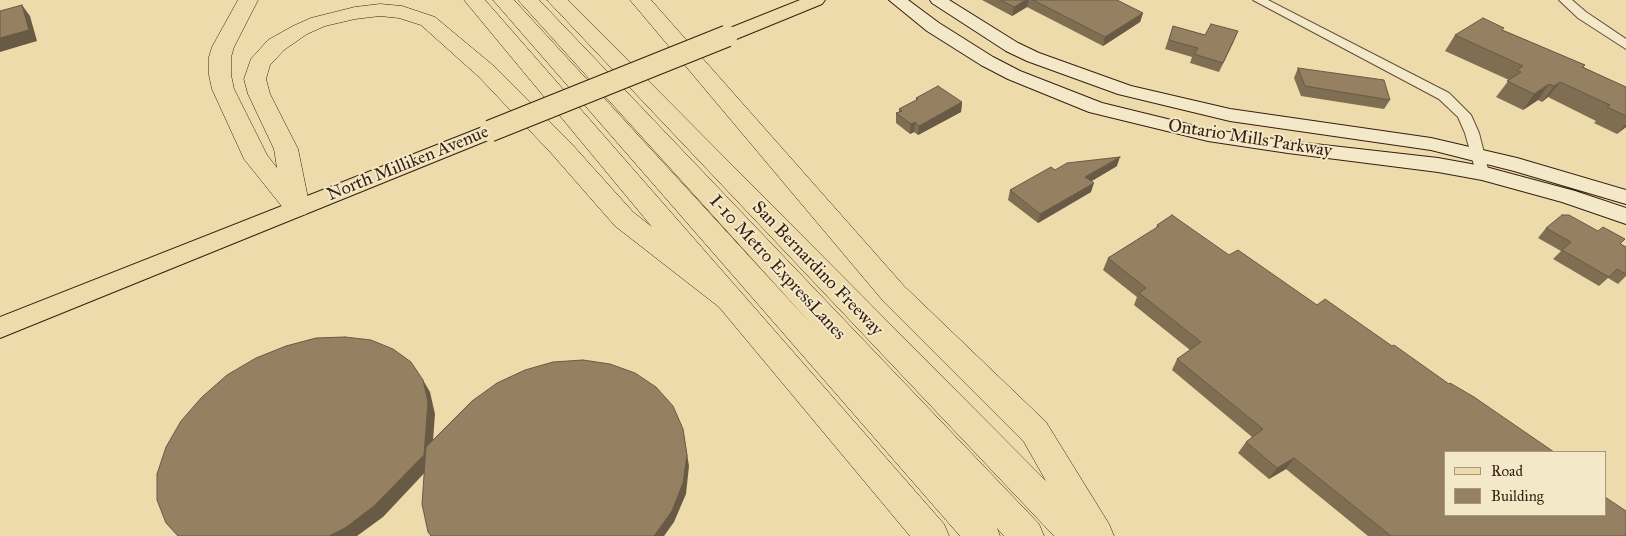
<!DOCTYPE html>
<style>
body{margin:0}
#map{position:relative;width:1626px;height:536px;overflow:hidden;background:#eddbab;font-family:"IM FELL Great Primer",serif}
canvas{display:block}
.legend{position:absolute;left:1444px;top:451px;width:162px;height:65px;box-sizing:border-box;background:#f3e8c8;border:1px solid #a7977f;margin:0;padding:6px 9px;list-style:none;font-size:15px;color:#361e11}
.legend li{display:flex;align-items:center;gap:10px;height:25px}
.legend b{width:25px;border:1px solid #a7977f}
</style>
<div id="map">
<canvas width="1626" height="536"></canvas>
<ul class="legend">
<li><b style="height:6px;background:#eddbab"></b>Road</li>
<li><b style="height:14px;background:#958061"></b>Building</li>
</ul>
</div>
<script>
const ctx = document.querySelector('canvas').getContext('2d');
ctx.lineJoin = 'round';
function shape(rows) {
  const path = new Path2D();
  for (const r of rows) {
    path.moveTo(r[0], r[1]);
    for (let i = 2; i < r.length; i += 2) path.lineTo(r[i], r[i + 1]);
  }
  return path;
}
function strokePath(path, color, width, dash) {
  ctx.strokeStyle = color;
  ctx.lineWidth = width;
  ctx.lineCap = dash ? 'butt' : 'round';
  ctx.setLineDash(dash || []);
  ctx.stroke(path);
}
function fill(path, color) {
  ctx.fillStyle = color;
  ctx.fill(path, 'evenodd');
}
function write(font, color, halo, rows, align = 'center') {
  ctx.font = font + ' "IM FELL Great Primer",serif';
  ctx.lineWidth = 4;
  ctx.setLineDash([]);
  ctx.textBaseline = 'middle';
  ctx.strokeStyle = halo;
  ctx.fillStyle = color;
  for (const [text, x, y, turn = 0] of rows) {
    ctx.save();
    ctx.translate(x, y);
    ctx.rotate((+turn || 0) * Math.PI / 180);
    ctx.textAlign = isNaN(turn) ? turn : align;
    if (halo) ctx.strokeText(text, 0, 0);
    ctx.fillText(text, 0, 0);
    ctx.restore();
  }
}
const street = shape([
 [1253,0,1268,0,1449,93,1471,115,1479,133,1489,173,1487,176,1477,176,1465,133,1458,117,1439,99,1253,0],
 [1559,0,1572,0,1586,12,1626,39,1626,49,1578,18,1559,0]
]);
const secondary = shape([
 [889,0,908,0,939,23,993,57,1020,71,1102,103,1208,129,1288,141,1438,158,1482,166,1575,191,1626,208,1626,224,1562,202,1482,180,1438,172,1288,153,1208,141,1089,112,1008,79,981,65,927,31,889,0],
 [930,0,949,0,1018,43,1039,53,1131,86,1230,109,1431,138,1517,158,1626,190,1626,204,1514,171,1431,150,1230,121,1118,94,1027,61,1006,51,932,3,930,0]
]);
const primary = shape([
 [800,0,825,0,822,4,734,40,727,42,720,40,717,36,720,32,800,0],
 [490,124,498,126,501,131,498,136,0,338,0,317,490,124]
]);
const highway = shape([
 [238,0,258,0,234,47,231,57,231,75,234,89,267,155,277,168,274,149,248,94,244,79,251,59,268,40,293,26,311,18,355,7,380,4,402,6,435,17,495,67,569,141,633,212,652,227,464,0,485,0,944,524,949,536,910,536,719,307,615,226,551,153,479,77,421,25,399,18,380,16,355,19,325,26,307,34,284,50,270,65,266,79,270,94,298,149,310,208,306,214,297,217,288,214,244,159,212,89,209,75,209,57,212,47,238,0],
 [493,0,514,0,813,326,518,0,539,0,1039,524,1044,536,1004,536,997,528,1000,536,960,536,493,0],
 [547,0,568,0,1046,481,1024,442,884,302,630,0,651,0,904,286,1046,422,1109,524,1114,536,1054,536,547,0]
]);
strokePath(street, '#644d38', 2);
strokePath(secondary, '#361e11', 2);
strokePath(primary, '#361e11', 2);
strokePath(highway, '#361e11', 1);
fill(street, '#f3e8c8');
fill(secondary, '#f3e8c8');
fill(primary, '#eddbab');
fill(highway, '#eddbab');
const primaryBridge = shape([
 [490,131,727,36]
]);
strokePath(primaryBridge, '#361e11', 23, []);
strokePath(primaryBridge, '#eddbab', 21);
fill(shape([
 [982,0,1117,0,1143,13,1140,22,1103,46,1027,7,1012,16],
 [1173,26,1205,35,1238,31,1219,72,1190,63,1192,57,1165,49],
 [1503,30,1585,65,1583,67,1626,87,1626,127,1617,134,1594,123,1596,121,1548,97,1542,102,1538,100,1523,110,1496,97,1509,80,1445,51,1455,35],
 [1298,68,1390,100,1384,109,1301,96,1294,78],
 [916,98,962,102,961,112,918,135,914,132,910,134,896,123,896,113,899,112,899,109,916,101],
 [1117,166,1092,181,1091,192,1038,223,1008,200,1010,190,1055,170],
 [1157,225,1445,452,1626,536,1368,536,1286,469,1269,479,1238,453,1246,442,1252,437,1172,370,1177,359,1190,350,1134,305,1137,297,1103,270,1108,258,1156,228],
 [1546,228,1598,231,1626,247,1626,276,1618,284,1608,278,1599,286,1553,259,1561,251,1538,238]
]), '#806e53');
fill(shape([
 [1026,0,1029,0,1027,7,1012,16,1014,7],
 [22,5,30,16,37,41,0,52,0,38],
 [1143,13,1140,22,1103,46,1105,37],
 [1238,31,1234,41,1219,72,1223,63],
 [1560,82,1548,97,1542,102,1554,86],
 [1549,84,1538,100,1523,110,1534,94],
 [962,102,961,112,918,135,919,126],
 [915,122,914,132,910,134,911,124],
 [1626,124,1626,127,1617,134],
 [1120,157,1117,166,1083,186,1085,177],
 [1094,183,1091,192,1038,223,1040,214],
 [423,380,430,392,435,414,431,466,383,517,357,536,329,536],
 [683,429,689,466,686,494,674,522,664,536,654,536],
 [1294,458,1286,469,1269,479,1277,468]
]), '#685a44');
const building = shape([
 [1001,0,1026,0,1014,7,1001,0],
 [1033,0,1117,0,1143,13,1105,37,1033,0],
 [22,5,29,30,0,38,0,11,22,5],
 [1483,18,1504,28,1502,30,1585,65,1582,67,1626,87,1626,116,1607,107,1610,105,1560,82,1554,86,1549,84,1534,94,1507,81,1521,72,1517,70,1523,66,1455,35,1483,18],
 [1211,24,1238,31,1223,63,1194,54,1198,48,1169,40,1173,26,1205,35,1211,24],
 [1298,68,1384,80,1390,100,1305,86,1298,68],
 [938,86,962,102,919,126,915,122,911,124,896,113,902,111,899,109,918,99,916,98,938,86],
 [1120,157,1085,177,1094,183,1040,214,1010,190,1051,167,1055,170,1067,163,1120,157],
 [1172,215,1229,255,1238,250,1317,305,1325,299,1392,346,1394,345,1449,384,1450,383,1474,397,1554,452,1445,452,1445,515,1605,515,1605,497,1626,511,1626,536,1391,536,1294,458,1277,468,1246,442,1263,429,1177,359,1201,342,1139,293,1146,288,1108,258,1159,226,1157,225,1172,215],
 [1562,215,1569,215,1598,231,1603,227,1625,239,1620,244,1626,247,1626,274,1617,269,1609,277,1562,250,1571,242,1546,228,1562,215],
 [345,337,371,340,393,349,411,362,423,380,428,402,424,455,374,506,345,528,329,536,178,536,166,523,157,500,157,474,166,447,181,421,202,397,227,375,256,358,286,346,316,338,345,337],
 [583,360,610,364,635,373,656,387,673,406,683,429,687,455,683,483,672,511,654,536,431,536,428,532,422,504,426,447,472,401,497,383,525,370,553,362,583,360]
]);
fill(building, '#958061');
strokePath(building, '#685a44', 1);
write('18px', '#361e11', '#f3e8c8', [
 ["Ontario Mills Parkway",1250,139,9],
 ["North Milliken Avenue",408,164,-22],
 ["I-10 Metro ExpressLanes",777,268,47],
 ["San Bernardino Freeway",817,269,46]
]);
</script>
